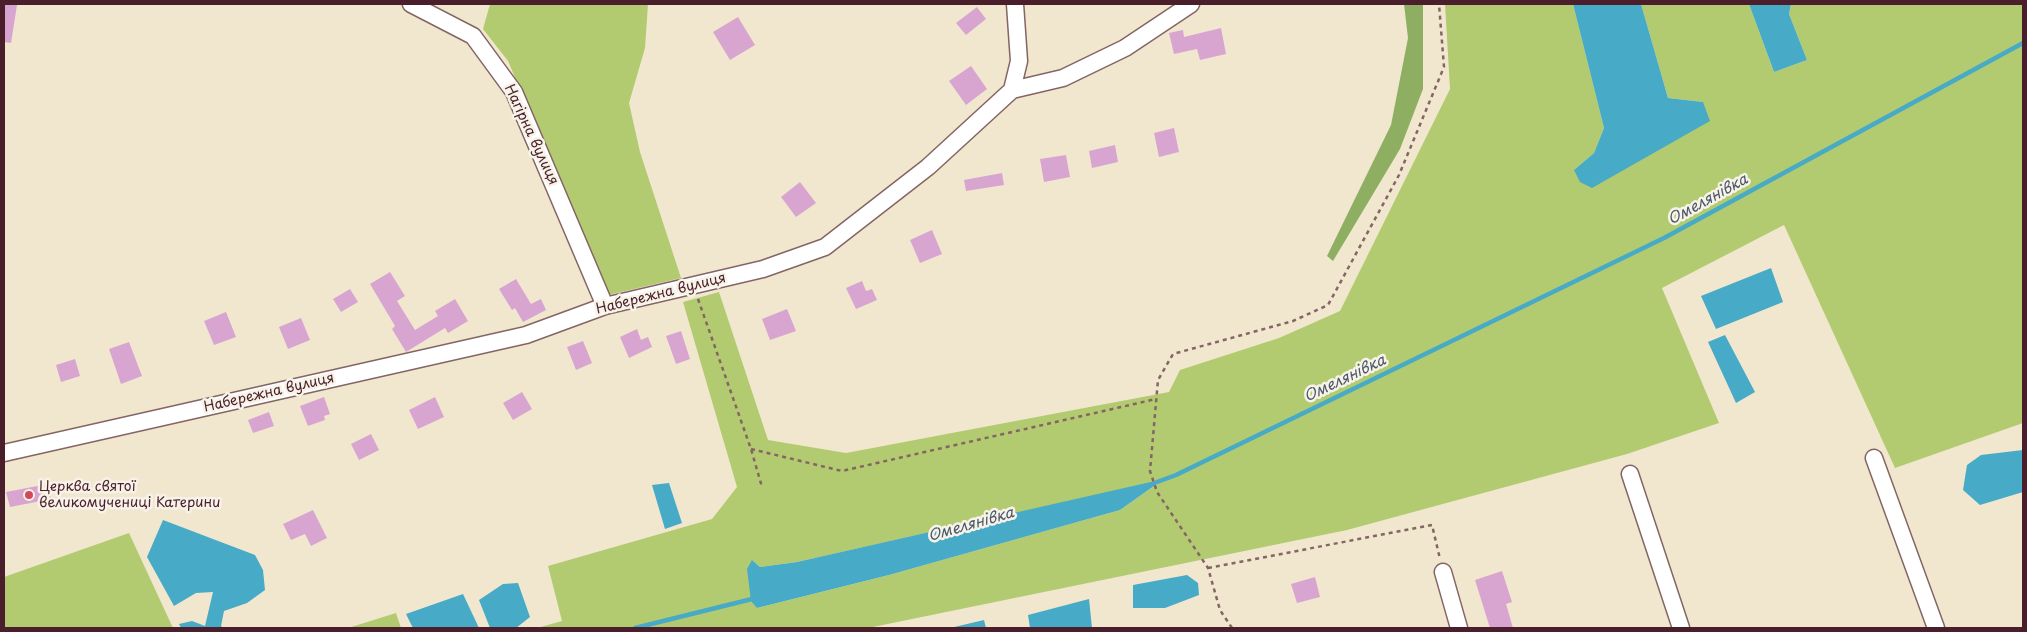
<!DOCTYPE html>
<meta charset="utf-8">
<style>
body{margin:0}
#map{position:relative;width:2027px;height:632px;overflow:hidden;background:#f1e7cf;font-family:"Playpen Sans",sans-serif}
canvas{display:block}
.frame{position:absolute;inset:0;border:5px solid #4a1f2b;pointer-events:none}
</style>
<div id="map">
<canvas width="2027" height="632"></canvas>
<div class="frame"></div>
</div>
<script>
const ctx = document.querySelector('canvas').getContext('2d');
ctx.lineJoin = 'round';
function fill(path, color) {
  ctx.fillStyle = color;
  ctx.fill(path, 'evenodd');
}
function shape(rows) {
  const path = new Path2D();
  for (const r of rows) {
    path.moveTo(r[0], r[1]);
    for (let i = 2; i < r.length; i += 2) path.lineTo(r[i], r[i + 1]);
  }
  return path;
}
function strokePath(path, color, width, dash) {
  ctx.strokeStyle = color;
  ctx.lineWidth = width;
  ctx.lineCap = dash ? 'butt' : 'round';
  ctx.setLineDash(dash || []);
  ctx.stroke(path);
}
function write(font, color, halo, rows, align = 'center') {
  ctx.font = font + ' "Playpen Sans",sans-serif';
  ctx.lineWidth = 5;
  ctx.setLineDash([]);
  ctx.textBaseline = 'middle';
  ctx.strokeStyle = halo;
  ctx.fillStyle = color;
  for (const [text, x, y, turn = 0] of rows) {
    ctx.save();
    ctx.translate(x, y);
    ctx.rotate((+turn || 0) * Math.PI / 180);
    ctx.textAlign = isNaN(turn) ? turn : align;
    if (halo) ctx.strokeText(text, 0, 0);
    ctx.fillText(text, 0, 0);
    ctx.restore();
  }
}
fill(shape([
 [490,4,648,4,645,48,629,103,640,152,681,278,608,295,508,61,483,29],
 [1445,4,1573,4,1604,128,1594,153,1574,170,1703,102,1668,98,1641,4,1749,4,1774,72,1807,60,1789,14,1791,4,2023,4,2023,423,1895,468,1784,225,1662,288,1719,423,1627,454,1347,530,868,628,537,628,562,621,548,566,712,519,737,487,683,302,719,292,768,440,846,453,1169,392,1180,370,1279,338,1340,311,1450,89],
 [1163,480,1120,510,889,575,757,608,752,560,760,567,797,562],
 [129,533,173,628,4,628,4,577],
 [396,613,401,628,348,628]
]), '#b3cb70');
fill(shape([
 [1404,4,1423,4,1423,89,1400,149,1333,261,1327,256,1391,125,1408,38]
]), '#8eaf62');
fill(shape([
 [1573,4,1641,4,1668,98,1703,102,1710,121,1592,188,1580,182,1574,170,1594,153,1604,128],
 [1749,4,1791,4,1789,14,1807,60,1774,72],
 [1771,268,1783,302,1716,329,1701,296],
 [1725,335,1755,392,1736,403,1708,342],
 [2023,450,2023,492,1980,505,1963,490,1967,465,1981,455],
 [1164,479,1120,510,889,575,757,608,751,601,747,569,752,560,760,567,797,562],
 [669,483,682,523,665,529,652,485],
 [163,520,255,555,263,570,265,590,247,603,224,611,221,626,223,628,181,628,179,624,192,621,205,626,213,592,196,593,174,606,147,557],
 [1187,575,1198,583,1199,595,1165,608,1133,608,1133,585],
 [518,583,530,617,516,628,490,628,479,600,503,584],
 [463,594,479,628,413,628,406,614],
 [1089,599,1092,628,1030,628,1028,615],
 [984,620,986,628,950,628]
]), '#47aac6');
strokePath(shape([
 [1157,482,1176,475,1664,238,2023,43],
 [635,628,756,598]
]), '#47aac6', 4.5);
fill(shape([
 [4,4,17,5,11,43,4,42],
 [977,7,986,19,966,35,956,23],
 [738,17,755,45,730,60,713,32],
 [1221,28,1226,54,1200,60,1197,49,1174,54,1169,33,1183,30,1184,37],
 [971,66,987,89,966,105,949,81],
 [1174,128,1179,152,1159,157,1154,133],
 [1115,145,1118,162,1092,168,1089,151],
 [1066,155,1070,177,1044,182,1040,159],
 [1002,173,1004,185,966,191,964,180],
 [800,182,816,203,796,217,781,197],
 [932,230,942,254,920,263,910,240],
 [390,272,405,296,397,301,415,330,438,316,435,311,455,299,468,321,448,333,445,328,406,352,392,329,395,326,370,284],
 [516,279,531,304,541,299,546,310,523,322,515,308,512,310,499,289],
 [862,281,866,291,872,289,877,300,856,309,846,288],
 [350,289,358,302,341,312,333,299],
 [787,309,796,331,770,340,762,319],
 [226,312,236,337,214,345,204,321],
 [301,318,310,340,288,349,279,327],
 [637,329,641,340,648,337,652,347,629,358,620,337],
 [681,331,690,359,676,364,666,336],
 [583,341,592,363,576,370,567,347],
 [129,342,142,376,121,384,109,349],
 [75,359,80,376,61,382,56,365],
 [522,392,532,409,513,420,503,403],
 [324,397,330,414,324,416,325,420,308,426,300,406],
 [435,397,444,417,418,429,409,410],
 [269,412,274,426,253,433,248,420],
 [371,434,379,450,359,460,351,444],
 [48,484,51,499,10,507,6,492],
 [313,510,327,538,311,546,305,534,291,540,283,524],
 [1502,571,1512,602,1506,604,1513,628,1490,628,1475,580],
 [1315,577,1320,597,1297,603,1291,584]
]), '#d8a5d1');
const street = shape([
 [411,4,473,36,514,92,605,306],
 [1012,90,1019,61,1015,4],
 [4,453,526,335,605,306,763,269,825,247,928,167,1012,90,1063,78,1125,48,1191,4],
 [1874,458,1936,628],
 [1630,474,1681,628],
 [1443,572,1459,628]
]);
strokePath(street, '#846564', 19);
strokePath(shape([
 [698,299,751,449,762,487],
 [751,449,842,471,1156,399],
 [1208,568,1432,525,1440,559],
 [1232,628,1220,610,1208,568,1157,492,1150,471,1158,380,1173,354,1293,321,1328,305,1399,175,1444,67,1439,4]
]), '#846564', 2.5, [4, 4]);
strokePath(street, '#fff', 16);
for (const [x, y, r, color] of [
 [29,495,5,"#d1495b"]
]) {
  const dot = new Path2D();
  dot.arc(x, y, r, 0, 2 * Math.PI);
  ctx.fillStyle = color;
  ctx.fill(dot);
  strokePath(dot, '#f7f3e8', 2);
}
write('14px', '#4a1f2b', '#f7f3e8', [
 ["Нагірна вулиця",531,135,65],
 ["Набережна вулиця",661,294,-14],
 ["Набережна вулиця",269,393,-13]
]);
write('14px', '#4a1f2b', '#f7f3e8', [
 ["Церква святої",39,487],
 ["великомучениці Катерини",39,503]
], 'left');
write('italic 15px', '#495769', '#f7f3e8', [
 ["Омелянівка",1708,200,-29],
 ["Омелянівка",1345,379,-26],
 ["Омелянівка",971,525,-16]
]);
</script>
